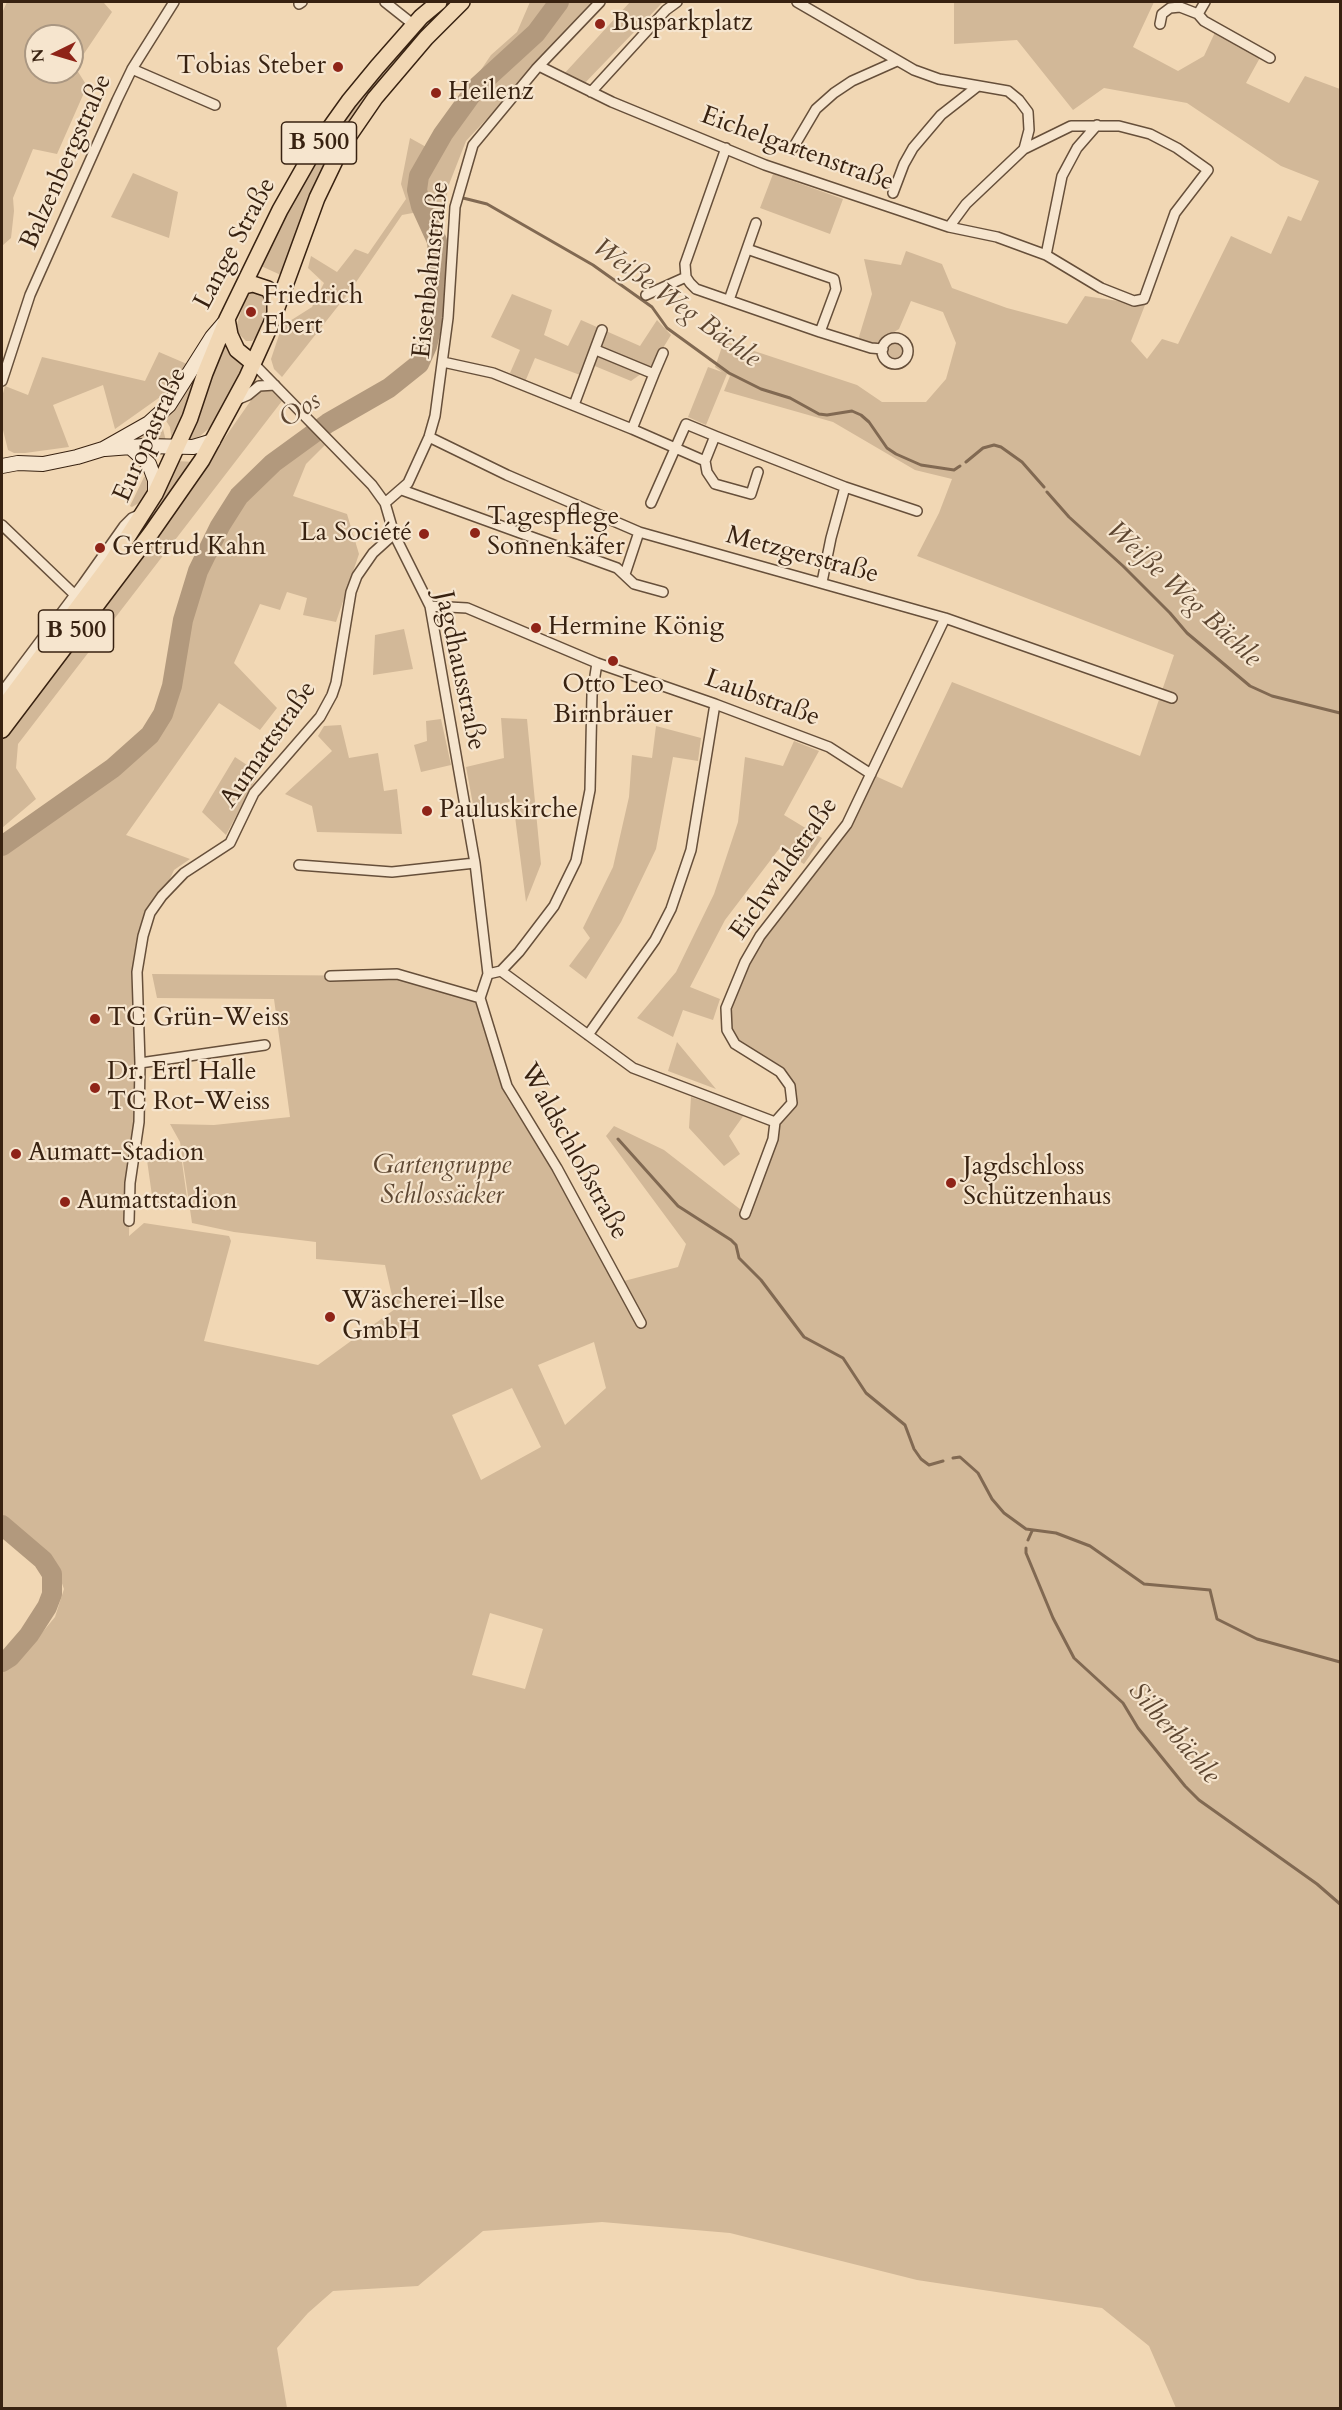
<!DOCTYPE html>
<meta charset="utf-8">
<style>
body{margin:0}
#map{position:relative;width:1342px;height:2410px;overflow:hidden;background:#f1d7b4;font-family:Cardo,serif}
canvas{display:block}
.frame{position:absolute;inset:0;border:3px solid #382211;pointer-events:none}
.north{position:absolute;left:24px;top:24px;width:60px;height:60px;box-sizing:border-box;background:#f6e5ce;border:2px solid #aa9782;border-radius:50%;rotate:265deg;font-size:16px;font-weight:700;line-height:24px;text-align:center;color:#382211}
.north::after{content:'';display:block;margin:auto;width:21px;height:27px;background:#8f2418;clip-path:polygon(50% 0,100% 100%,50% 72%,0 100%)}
</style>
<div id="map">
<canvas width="1342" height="2410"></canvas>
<div class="frame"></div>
<div class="north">N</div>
</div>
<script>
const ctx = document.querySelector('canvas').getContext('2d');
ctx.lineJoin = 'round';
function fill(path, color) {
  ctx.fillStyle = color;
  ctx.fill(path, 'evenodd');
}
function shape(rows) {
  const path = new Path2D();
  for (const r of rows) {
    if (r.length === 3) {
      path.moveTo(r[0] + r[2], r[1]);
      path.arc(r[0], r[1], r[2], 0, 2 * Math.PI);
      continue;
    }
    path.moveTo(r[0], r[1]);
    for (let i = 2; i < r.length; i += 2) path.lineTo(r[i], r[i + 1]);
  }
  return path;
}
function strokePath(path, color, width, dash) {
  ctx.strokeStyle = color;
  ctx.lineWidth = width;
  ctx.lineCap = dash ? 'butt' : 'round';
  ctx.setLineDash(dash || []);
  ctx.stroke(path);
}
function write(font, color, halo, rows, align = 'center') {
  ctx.font = font + ' Cardo,serif';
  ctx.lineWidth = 4.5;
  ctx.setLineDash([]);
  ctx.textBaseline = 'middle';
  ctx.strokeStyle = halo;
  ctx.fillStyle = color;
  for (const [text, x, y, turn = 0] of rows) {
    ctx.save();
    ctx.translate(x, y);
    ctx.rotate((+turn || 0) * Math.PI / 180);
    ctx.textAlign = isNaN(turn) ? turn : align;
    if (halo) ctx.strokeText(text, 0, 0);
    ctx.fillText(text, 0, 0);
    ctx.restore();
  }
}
fill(shape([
 [7,2,105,2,104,3,112,12,75,67,87,86,57,154,33,149,13,198,14,211,11,238,2,246,2,13],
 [36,36,72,36,72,72,36,72],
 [448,2,454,2,365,101,346,128,283,276,261,266,302,186,339,128,387,67],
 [530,2,596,2,466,141,448,187,444,219,418,212,402,215,350,291,282,377,274,369,271,359,282,326,312,307,324,283,308,268,311,256,337,272,355,249,368,254,406,199,401,184,410,138,428,148,491,55,517,32],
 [630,2,663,2,581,87,563,75],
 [954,2,1154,2,1133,47,1178,71,1204,56,1217,28,1262,54,1246,83,1289,103,1305,76,1340,89,1340,2408,1176,2408,1149,2346,1102,2308,917,2280,730,2233,602,2222,483,2231,418,2286,333,2291,308,2313,277,2348,287,2408,2,2408,2,1672,22,1657,55,1617,64,1589,55,1564,31,1539,2,1516,2,853,12,843,102,781,141,751,170,712,184,665,192,615,212,551,237,508,268,475,314,436,325,445,306,464,293,496,347,514,359,554,336,622,303,615,307,598,287,592,280,610,260,604,234,663,277,708,260,730,219,703,126,835,190,859,174,870,162,896,150,913,139,955,140,1063,130,1183,129,1236,144,1223,229,1236,231,1241,204,1341,318,1365,395,1309,385,1265,316,1259,316,1242,234,1232,192,1223,180,1142,170,1124,214,1125,290,1117,274,999,157,998,152,974,394,976,477,1002,492,1055,506,1096,551,1168,557,1168,620,1282,678,1267,686,1244,606,1136,614,1126,664,1150,745,1213,775,1122,792,1103,779,1072,735,1044,726,1008,745,962,847,824,871,774,902,788,952,682,1140,756,1174,655,917,556,939,513,952,479,915,470,833,422,724,391,730,376,727,374,706,425,688,417,708,367,722,372,715,367,724,341,857,385,882,402,926,402,946,379,956,343,943,312,911,301,899,329,875,344,858,340,872,294,864,259,901,265,906,251,942,264,952,288,1007,308,1067,324,1085,296,1145,305,1131,341,1147,359,1162,339,1178,344,1231,236,1271,254,1288,216,1301,221,1319,181,1281,166,1187,103,1104,88,1073,110,1017,40,954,44],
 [594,1342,606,1388,565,1425,538,1365],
 [512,1388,541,1447,481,1480,452,1415],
 [490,1613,543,1629,525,1689,472,1675],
 [133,173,178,192,169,238,111,217],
 [773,174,843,199,830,234,760,208],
 [255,291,262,294,267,301,267,309,256,337,252,341,246,341,238,333,237,324,246,296],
 [512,294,552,310,544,335,568,346,581,320,640,346,657,320,671,335,652,366,631,381,585,362,580,375,535,358,525,382,510,373,520,350,491,337],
 [896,351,13],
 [225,344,244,365,244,367,213,425,200,436,188,441,210,376],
 [159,352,187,364,170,390,115,429,103,385,53,405,69,447,25,453,14,453,8,450,2,426,2,397,5,386,28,395,42,357,145,381],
 [196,374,183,419,172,442,170,427,163,416],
 [270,389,282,401,18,744,16,768,36,799,2,828,2,739,180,502,254,396,262,390],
 [158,421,163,429,166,441,135,440],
 [177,461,194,462,171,496,93,597],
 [150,474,151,482,146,499,132,507,130,506,144,477],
 [404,629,413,669,373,675,375,635],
 [501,718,527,719,541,864,526,902,513,801,474,810,466,767,504,758],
 [441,719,451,765,421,772,414,745,427,741,426,721],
 [341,725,349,758,378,753,384,791,397,789,402,834,317,832,312,806,285,794,332,751,318,736,324,726],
 [656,726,701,738,698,761,673,757,656,849,621,922,586,979,569,966,590,938,583,928,613,867,629,797,632,755,652,758],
 [794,741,819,751,784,815,822,838,804,864,779,849,725,920,690,987,720,999,713,1020,683,1010,673,1037,637,1018,676,972,714,894,738,822,745,757,783,766],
 [235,757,259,773,226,835,202,812],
 [677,1042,716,1089,668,1071],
 [691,1097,744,1115,729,1136,740,1154,724,1166,689,1128],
 [180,1148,188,1205,154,1210,146,1153]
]), '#d2b898');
strokePath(shape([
 [463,198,487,204,593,265,652,307,667,328,729,373,761,389,790,398,819,414,827,415,852,411,861,415,869,422,887,448,896,454,921,465,954,470,960,466],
 [966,462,983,448,994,445,1001,447,1022,462,1044,487],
 [1047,492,1069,517,1123,566,1170,613,1187,633,1250,686,1272,696,1340,713],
 [618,1139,678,1206,731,1240,736,1245,739,1258,761,1280,804,1337,843,1358,866,1393,905,1425,914,1449,921,1459,929,1465,943,1461],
 [953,1458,960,1457,978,1473,992,1499,1004,1513,1026,1529,1056,1533,1090,1546,1144,1584,1210,1590,1217,1619,1257,1639,1340,1662],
 [1028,1540,1032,1531],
 [1026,1548,1026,1553,1053,1618,1074,1658,1123,1703,1138,1728,1185,1786,1199,1800,1317,1884,1340,1904]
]), '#816952', 3);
strokePath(shape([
 [2,846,113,768,150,735,163,714,172,686,183,620,198,571,220,526,239,496,273,463,328,423,389,388,419,364,427,346,437,303,439,266,437,241,421,206,417,190,419,176,443,134,477,87,536,33,559,2],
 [2,1525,43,1560,52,1574,52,1594,47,1607,29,1635,10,1657,2,1662]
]), '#b2997d', 20);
const street = shape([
 [385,2,414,25],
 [797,2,914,70,939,79,1008,91,1019,100,1028,112,1029,130,1024,149,966,204,949,227],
 [299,4,302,2],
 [1198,14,1204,21,1270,58],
 [1160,24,1162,14,1170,8,1180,7,1198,14,1205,2],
 [539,66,612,102,765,165,949,227,997,237,1046,255,1101,288,1134,301,1144,299,1175,213,1208,170,1177,148,1150,134,1119,126,1071,126,1024,149],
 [132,69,215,105],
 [591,92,666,10,677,2],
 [726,148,685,264,686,277,690,283,696,289,820,332,871,348,883,349],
 [793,148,816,109,834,93,852,81,897,61],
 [893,193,904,164,913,148,941,115,978,86],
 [747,249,834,279,836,289,820,332],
 [1046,255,1062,176,1077,148,1097,125],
 [646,295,686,277],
 [729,300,756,223],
 [895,351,13],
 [596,350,654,374,632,429],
 [443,362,493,373,632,429,705,461],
 [253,363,372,485,385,503,394,534,430,606,475,863,488,974,501,971,633,1068,775,1122],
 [654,374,663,353],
 [2,381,30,295,117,100,132,69,174,2],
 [234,401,248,395,259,386,275,385],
 [574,405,602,330],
 [715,436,845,487,917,511],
 [429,437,507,475,639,532,945,618,1172,698],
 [402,490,617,568,634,584,663,592],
 [385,503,408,483,429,437,435,416,448,318,455,207,473,145,536,69,600,2],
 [651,503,686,424,715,436,705,461,707,472,715,484,751,494,758,472],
 [2,525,75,595],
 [625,574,639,532],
 [822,582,831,538,845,487],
 [430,606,467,608,597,663,715,704,829,747,871,774],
 [2,692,83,584,124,526,132,518,139,515],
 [299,865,392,872,475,863],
 [501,971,519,952,554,906,576,861,590,790,592,695,597,663],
 [330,976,397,974,480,998,488,974],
 [480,998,507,1086,557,1168,641,1323],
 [588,1035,655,940,671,909,691,850,715,704],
 [140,1063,265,1045],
 [775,1122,792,1103,790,1086,780,1072,735,1044,727,1030,726,1008,745,962,760,936,847,824,945,618],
 [745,1214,773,1139,775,1122],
 [129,1221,130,1183,139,1122,140,1063,137,972,143,936,150,913,162,896,184,873,230,843,254,793,320,717,332,695,336,683,351,592,357,576,373,553,394,534]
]);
const secondary = shape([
 [130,447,149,464,155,480,155,494],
 [105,449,144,446,193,447,213,441],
 [2,466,18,463,43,464,77,457,103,449,149,423,169,405,212,337,224,323]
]);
const primary = shape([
 [244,286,253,284,268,289,275,300,275,312],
 [227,319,230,335,237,350,253,363],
 [2,709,111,563,155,494,190,418,205,373,227,319,280,210,314,150,349,101,377,67,421,17,439,2],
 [2,730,151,533,202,460,247,377,271,324,317,198,342,146,375,98,426,38,462,2]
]);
strokePath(street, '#664f3a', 12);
strokePath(secondary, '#382211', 16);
strokePath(primary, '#382211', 18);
strokePath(street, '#f6e5ce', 9);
strokePath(secondary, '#f6e5ce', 14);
strokePath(primary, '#f1d7b4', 15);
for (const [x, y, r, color] of [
 [600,24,6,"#8f2418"],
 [338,67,6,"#8f2418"],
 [436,93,6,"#8f2418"],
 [251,312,6,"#8f2418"],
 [475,533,6,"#8f2418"],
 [424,534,6,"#8f2418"],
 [100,548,6,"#8f2418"],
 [536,628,6,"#8f2418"],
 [613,661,6,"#8f2418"],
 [427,811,6,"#8f2418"],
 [95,1019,6,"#8f2418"],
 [95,1088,6,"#8f2418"],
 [16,1154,6,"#8f2418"],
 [951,1183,6,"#8f2418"],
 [65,1202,6,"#8f2418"],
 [330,1317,6,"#8f2418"]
]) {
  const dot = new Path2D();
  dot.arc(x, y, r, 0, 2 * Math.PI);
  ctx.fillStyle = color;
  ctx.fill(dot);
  strokePath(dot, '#f6e5ce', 2);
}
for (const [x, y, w] of [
 [319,143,75],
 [76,631,75]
]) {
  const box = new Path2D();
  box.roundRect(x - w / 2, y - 21, w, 42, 4.5);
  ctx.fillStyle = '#f6e5ce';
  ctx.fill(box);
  strokePath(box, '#382211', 1.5);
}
write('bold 24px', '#382211', null, [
 ["B 500",319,143],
 ["B 500",76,631]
]);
write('26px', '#382211', '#f6e5ce', [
 ["Busparkplatz",612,24],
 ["Tobias Steber",326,67,"right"],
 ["Heilenz",448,93],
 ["Friedrich",263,297],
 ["Ebert",263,327],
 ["Tagespflege",487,518],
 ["Sonnenkäfer",487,548],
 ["La Société",412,534,"right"],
 ["Gertrud Kahn",112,548],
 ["Hermine König",548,628],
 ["Otto Leo",613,686,"center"],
 ["Birnbräuer",613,716,"center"],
 ["Pauluskirche",439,811],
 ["TC Grün-Weiss",107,1019],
 ["Dr. Ertl Halle",107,1073],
 ["TC Rot-Weiss",107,1103],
 ["Aumatt-Stadion",28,1154],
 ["Jagdschloss",963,1168],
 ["Schützenhaus",963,1198],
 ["Aumattstadion",77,1202],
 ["Wäscherei-Ilse",342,1302],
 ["GmbH",342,1332]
], 'left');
write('26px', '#382211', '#f6e5ce', [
 ["Eichelgartenstraße",797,150,20],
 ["Balzenbergstraße",67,162,-66],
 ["Lange Straße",236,244,-62],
 ["Eisenbahnstraße",432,270,-84],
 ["Europastraße",151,435,-66],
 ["Metzgerstraße",802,556,15],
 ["Jagdhausstraße",459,671,78],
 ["Laubstraße",762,699,20],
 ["Aumattstraße",269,745,-55],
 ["Eichwaldstraße",785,869,-55],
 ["Waldschloßstraße",573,1152,61]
]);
write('italic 26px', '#5e4833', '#f6e5ce', [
 ["Gartengruppe",442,1167],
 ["Schlossäcker",442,1197]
]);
write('italic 27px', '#5d4631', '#f6e5ce', [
 ["Weiße Weg Bächle",676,304,36],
 ["Oos",301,411,-34],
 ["Weiße Weg Bächle",1183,595,43],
 ["Silberbächle",1173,1734,49]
]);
</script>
